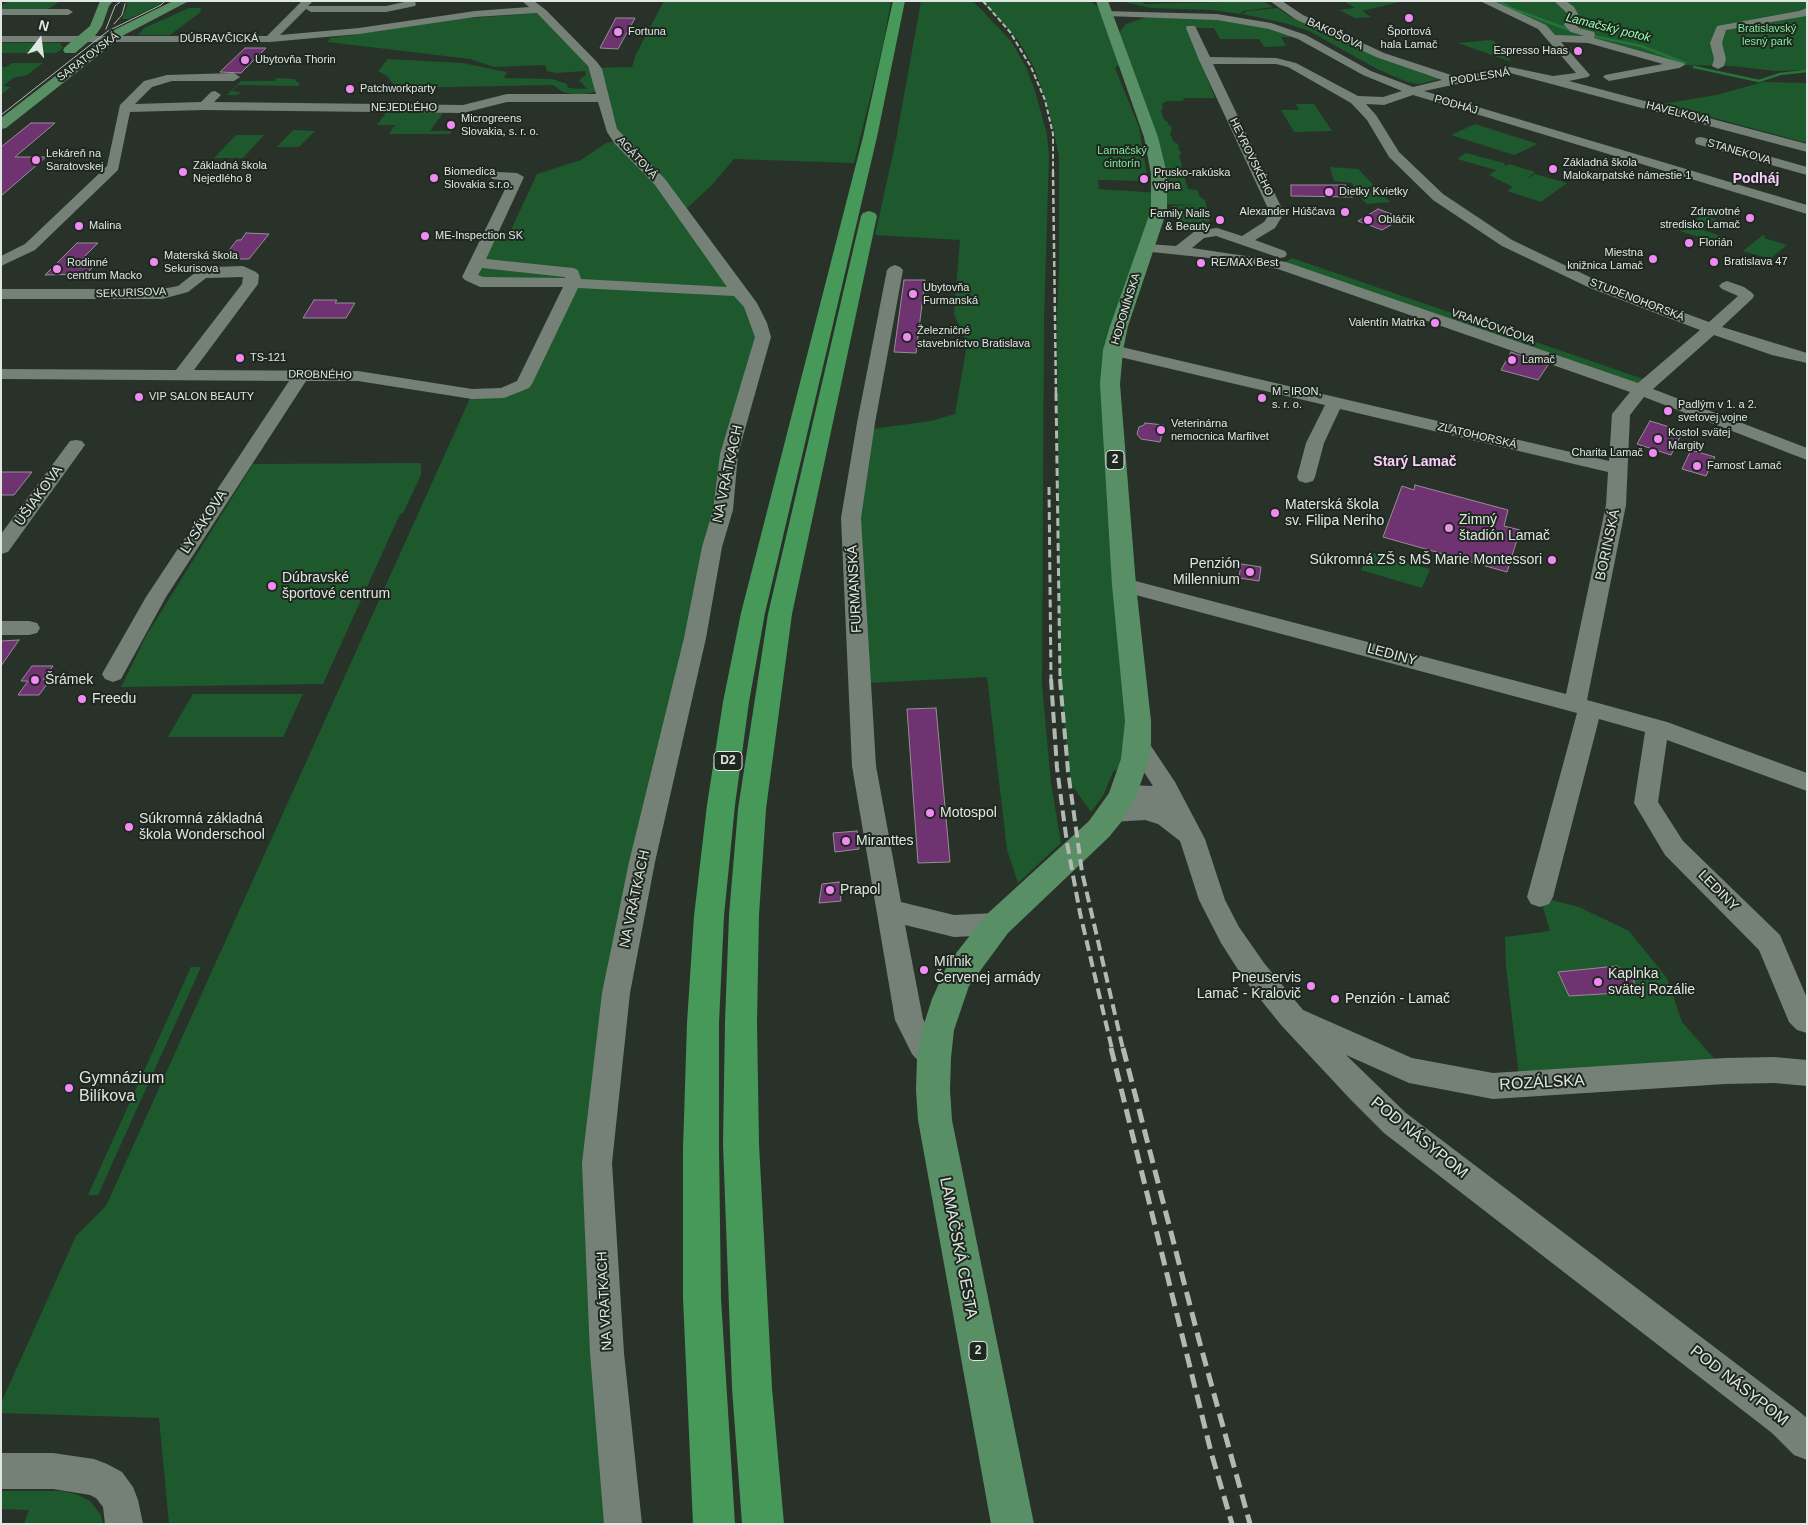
<!DOCTYPE html>
<meta charset="utf-8">
<style>
body{margin:0}
#map{position:relative;width:1808px;height:1525px;overflow:hidden;background:#283229;font-family:Arial,sans-serif}
canvas{display:block}
.frame{position:absolute;inset:0;border:2px solid #e0e6e1;pointer-events:none}
.north{position:absolute;left:15px;top:15px;width:50px;height:50px;-webkit-text-stroke:4px #1e2820;paint-order:stroke;rotate:15deg;font-size:14px;font-weight:700;line-height:20px;text-align:center;color:#e0e6e1}
.north::after{content:'';display:block;margin:auto;width:18px;height:22px;background:#e0e6e1;clip-path:polygon(50% 0,100% 100%,50% 72%,0 100%)}
</style>
<div id="map">
<canvas width="1808" height="1525"></canvas>
<div class="frame"></div>
<div class="north">N</div>
</div>
<script>
const ctx = document.querySelector('canvas').getContext('2d');
ctx.lineJoin = 'round';
function fill(path, color) {
  ctx.fillStyle = color;
  ctx.fill(path, 'evenodd');
}
function shape(rows) {
  const path = new Path2D();
  for (const r of rows) {
    path.moveTo(r[0], r[1]);
    for (let i = 2; i < r.length; i += 2) path.lineTo(r[i], r[i + 1]);
  }
  return path;
}
function strokePath(path, color, width, dash) {
  ctx.strokeStyle = color;
  ctx.lineWidth = width;
  ctx.lineCap = dash ? 'butt' : 'round';
  ctx.setLineDash(dash || []);
  ctx.stroke(path);
}
function write(font, color, halo, rows, align = 'center') {
  ctx.font = font + ' Arial,sans-serif';
  ctx.lineWidth = 4;
  ctx.setLineDash([]);
  ctx.textBaseline = 'middle';
  ctx.strokeStyle = halo;
  ctx.fillStyle = color;
  for (const [text, x, y, turn = 0] of rows) {
    ctx.save();
    ctx.translate(x, y);
    ctx.rotate((+turn || 0) * Math.PI / 180);
    ctx.textAlign = isNaN(turn) ? turn : align;
    if (halo) ctx.strokeText(text, 0, 0);
    ctx.fillText(text, 0, 0);
    ctx.restore();
  }
}
fill(shape([
 [9,1,60,1,50,8,41,10,1,11,1,6],
 [163,1,159,5,129,19,122,19,128,4,122,4,127,2],
 [664,1,891,1,883,45,854,163,734,159,711,186,682,213,759,323,718,523,597,1163,623,1524,169,1524,159,1418,1,1413,1,1403,76,1236,106,1206,472,394,523,384,573,283,470,277,486,243,510,232,537,174,581,160,606,143,620,141,595,68,632,67,636,54],
 [921,1,973,1,1011,41,1026,67,1035,91,1047,134,1049,156,1044,320,1042,685,1051,783,1061,843,1018,883,1007,850,987,677,867,683,857,518,872,429,931,421,955,414,967,344,954,314,960,240,875,235,896,140],
 [981,1,1090,1,1107,13,1116,37,1126,24,1147,17,1229,18,1302,37,1281,37,1286,46,1264,47,1259,39,1220,39,1214,28,1187,28,1215,98,1183,98,1184,101,1167,101,1162,104,1163,108,1161,111,1164,119,1170,125,1165,125,1171,126,1172,130,1170,133,1173,141,1178,144,1179,148,1176,149,1179,149,1181,153,1179,156,1182,165,1181,166,1188,189,1197,190,1200,197,1205,200,1210,224,1198,225,1184,223,1171,214,1171,206,1197,205,1159,204,1116,338,1135,759,1113,772,1103,796,1091,812,1071,784,1060,685,1057,319,1059,265,1059,156,1049,110,1034,67,1018,40],
 [1124,59,1159,193,1099,189,1098,180,1148,181,1139,127,1115,68],
 [1121,1,1142,1,1144,4,1263,1,1273,7,1243,11,1240,14,1213,10,1150,8],
 [1344,1,1403,1,1362,11,1371,17,1355,18,1339,10,1355,8],
 [1485,1,1807,1,1807,70,1776,71,1732,66,1679,65,1588,40,1551,38,1542,27],
 [189,8,202,8,199,11,202,11,170,35,138,35,144,28],
 [1278,8,1290,17,1341,41,1426,75,1440,79,1419,84,1407,82,1377,69,1309,31,1285,23,1242,14,1247,11],
 [539,13,587,64,596,92,577,95,563,92,553,85,396,88,387,76,378,71,388,59,463,63,507,72,504,78,552,79,567,84,568,88,587,89,579,80,586,75,585,71,556,73,547,71,545,65,494,67,470,59,328,42,330,38,458,19],
 [1490,40,1494,41,1512,62,1458,43],
 [1,43,60,43,63,48,56,53,1,53],
 [12,63,43,63,27,75,13,78,3,86,11,87,1,95,1,67,6,67],
 [277,78,294,79,300,84,299,86,238,85,232,91,241,92,237,95,227,95,241,81,274,81],
 [1763,82,1807,83,1807,143,1662,104,1716,95],
 [1296,104,1314,104,1332,131,1294,132,1281,110,1299,110],
 [386,113,443,113,430,131,452,131,450,134,389,134,395,125,377,125],
 [1475,124,1538,144,1514,155,1451,135],
 [293,130,315,131,299,147,277,147],
 [236,135,264,135,243,158,214,158],
 [1466,153,1504,163,1505,166,1509,164,1535,172,1526,179,1535,174,1567,183,1541,202,1507,191,1513,187,1489,175,1496,170,1457,159],
 [1330,167,1358,169,1390,202,1367,204,1362,199,1352,183,1334,181],
 [1702,215,1731,224,1727,227,1712,223,1703,230,1727,238,1719,243,1680,231],
 [1763,235,1766,236,1764,238,1787,245,1770,259,1743,251],
 [1292,258,1652,382,1644,387,1281,265],
 [421,463,421,475,403,513,400,514,323,684,121,687,146,636,253,464],
 [1369,552,1430,569,1422,588,1361,570],
 [193,694,303,694,283,737,168,737],
 [1540,897,1579,907,1629,931,1667,978,1682,1022,1725,1071,1520,1084,1506,967,1505,937,1550,931],
 [191,967,201,967,98,1195,88,1195],
 [1,1491,61,1491,76,1494,90,1501,101,1515,103,1524,24,1524,29,1510,1,1509]
]), '#1d592d');
strokePath(shape([
 [1499,1,1513,9,1575,32],
 [1588,35,1641,46,1685,63],
 [1694,67,1759,81,1780,74,1807,71]
]), '#25743a', 2.5);
const building = shape([
 [616,18,635,18,618,49,600,48,616,18],
 [245,48,266,48,241,73,220,72,245,48],
 [31,123,55,123,15,157,46,157,1,196,1,147,31,123],
 [1291,185,1346,185,1353,197,1291,196,1291,185],
 [1378,209,1403,218,1382,230,1358,221,1378,209],
 [246,233,269,234,249,259,222,259,237,240,241,240,246,233],
 [77,243,98,243,81,260,100,260,86,274,45,275,77,243],
 [904,280,925,280,916,353,894,352,904,280],
 [314,300,337,300,335,303,355,303,346,318,303,318,314,300],
 [1511,352,1548,365,1538,380,1501,370,1511,352],
 [1650,421,1683,431,1671,455,1637,444,1650,421],
 [1145,423,1164,425,1160,442,1141,439,1137,434,1139,427,1144,425,1145,423],
 [1691,450,1715,457,1706,476,1682,469,1691,450],
 [1,472,32,472,14,495,1,495,1,472],
 [1415,485,1508,510,1504,526,1520,530,1507,572,1383,537,1402,486,1414,490,1415,485],
 [1241,564,1261,567,1259,581,1239,578,1241,564],
 [19,640,1,666,1,641,19,640],
 [32,666,53,666,43,680,50,680,39,695,18,695,28,681,21,681,32,666],
 [936,708,950,862,918,863,907,709,936,708],
 [857,831,859,849,835,852,833,833,857,831],
 [839,882,841,901,819,903,822,884,839,882],
 [1617,966,1634,979,1634,992,1569,996,1558,972,1617,966]
]);
fill(building, '#6e3370');
strokePath(building, '#988d97', 1);
fill(shape([
 [302,1,313,1,308,6,386,6,409,1,415,2,416,4,415,6,386,12,311,12,306,9,280,35,359,28,475,11,529,7,522,1,534,1,546,10,597,62,602,69,617,129,665,179,757,303,767,323,771,337,738,454,733,510,722,547,706,638,655,862,630,993,612,1163,624,1353,642,1524,604,1524,590,1353,582,1163,602,993,629,862,684,638,702,547,713,510,720,454,755,337,744,307,734,296,578,288,532,384,529,388,504,398,472,399,358,381,306,381,166,597,121,679,113,682,105,679,102,674,146,597,289,381,1,379,1,369,176,370,242,284,243,277,206,278,188,292,162,299,1,299,1,289,162,289,178,286,196,272,213,267,243,266,256,272,259,275,258,284,194,370,358,371,472,389,501,388,517,381,563,287,480,287,465,280,462,277,509,181,492,179,490,176,497,172,517,173,524,177,486,259,573,268,578,270,581,279,727,287,655,185,615,144,607,132,598,102,507,102,463,113,204,110,130,112,118,170,35,250,1,266,1,256,25,244,107,166,120,105,144,81,167,75,234,73,240,77,234,81,172,81,152,87,135,104,201,102,211,92,215,91,221,95,214,102,463,105,507,94,596,94,588,66,537,13,475,17,359,34,270,42,1,42,1,36,267,36,302,1],
 [482,268,565,277,565,278,483,277,478,275,482,268],
 [1270,1,1282,1,1303,15,1384,53,1457,77,1510,67,1553,76,1576,73,1538,29,1480,1,1494,1,1546,25,1555,35,1584,36,1571,32,1564,25,1568,14,1554,1,1566,1,1574,7,1578,14,1575,24,1579,28,1594,32,1595,34,1594,38,1683,63,1685,65,1679,68,1609,81,1603,77,1605,75,1663,64,1588,43,1561,42,1590,75,1588,77,1569,81,1807,144,1807,152,1510,73,1424,91,1807,205,1807,214,1413,95,1384,105,1366,104,1376,115,1399,152,1443,194,1512,240,1600,282,1709,322,1738,296,1722,289,1719,286,1722,283,1727,281,1744,287,1751,292,1754,295,1753,298,1722,327,1807,353,1807,363,1772,355,1714,335,1653,389,1807,448,1807,460,1644,397,1630,415,1626,505,1587,700,1667,722,1807,773,1807,791,1667,740,1658,802,1683,841,1780,935,1807,998,1807,1033,1797,1030,1789,1022,1759,950,1665,855,1634,803,1645,732,1599,719,1553,897,1549,904,1540,907,1531,904,1527,897,1577,713,1117,590,1114,585,1117,580,1124,578,1566,694,1606,505,1608,472,1340,409,1324,443,1315,477,1313,481,1306,483,1299,481,1297,477,1306,443,1325,405,1107,354,1105,350,1107,346,1113,345,1609,461,1612,414,1630,392,1278,269,1219,259,1142,251,1140,248,1142,245,1147,244,1176,246,1195,231,1200,230,1217,228,1242,236,1264,222,1270,213,1199,60,1186,28,1187,26,1195,26,1210,57,1276,58,1296,63,1358,96,1383,97,1402,91,1363,75,1298,39,1269,29,1217,20,1107,16,1102,13,1103,11,1217,14,1271,23,1306,35,1371,71,1413,87,1442,80,1376,57,1295,19,1270,1],
 [1213,64,1276,64,1288,67,1351,103,1367,120,1389,157,1433,200,1502,246,1590,288,1700,330,1638,383,1286,262,1192,248,1204,238,1216,236,1280,258,1285,257,1287,254,1285,251,1255,240,1275,228,1284,213,1213,64],
 [1807,8,1806,16,1726,30,1722,43,1726,59,1724,66,1718,69,1712,66,1714,59,1710,43,1717,26,1799,11,1807,8],
 [1,9,68,9,73,12,68,15,1,15,1,9],
 [1701,137,1807,167,1807,175,1696,144,1695,141,1696,138,1701,137],
 [895,265,900,267,903,270,875,423,861,518,876,766,901,902,954,915,997,913,1006,916,1010,924,1006,932,997,935,954,937,905,925,923,1019,932,1036,944,1049,948,1058,944,1067,934,1071,924,1067,912,1054,895,1020,852,766,841,518,857,423,887,270,890,267,895,265],
 [76,440,82,441,85,445,8,552,1,554,1,534,70,441,76,440],
 [1,621,29,621,37,623,40,628,37,633,29,635,1,635,1,621],
 [1137,735,1145,737,1175,782,1205,839,1225,900,1239,927,1264,963,1303,1010,1412,1058,1493,1073,1725,1058,1774,1057,1807,1060,1807,1086,1774,1083,1725,1084,1493,1099,1409,1083,1346,1055,1406,1113,1796,1409,1807,1418,1807,1460,1794,1455,1772,1433,1384,1133,1351,1100,1281,1025,1244,979,1221,943,1199,900,1180,841,1158,824,1145,820,1112,822,1103,820,1100,813,1103,806,1123,803,1114,800,1111,794,1114,788,1123,785,1153,786,1125,743,1129,737,1137,735],
 [1,1453,53,1453,94,1459,107,1464,122,1472,133,1487,138,1500,143,1524,105,1524,103,1507,96,1498,90,1495,53,1489,1,1489,1,1453]
]), '#758177');
fill(shape([
 [100,1,113,1,109,6,102,26,95,36,75,53,65,53,63,50,65,47,90,26,100,1],
 [173,1,189,1,124,35,6,128,1,129,1,118,116,29,173,1],
 [1096,1,1108,1,1158,137,1167,174,1167,210,1128,326,1123,350,1120,384,1136,585,1151,721,1151,743,1149,759,1137,794,1122,821,1109,837,1008,933,969,986,954,1030,951,1058,950,1090,952,1120,1034,1524,991,1524,918,1120,916,1090,917,1058,922,1030,932,999,945,970,957,952,986,915,1089,821,1109,793,1121,759,1125,721,1112,585,1100,384,1103,350,1110,326,1151,210,1151,174,1144,137,1096,1]
]), '#598f65');
fill(shape([
 [893,1,905,1,877,137,765,613,749,702,735,805,724,916,719,1023,719,1149,721,1298,735,1524,693,1524,683,1298,683,1149,687,1023,694,916,707,805,723,702,741,613,863,137,893,1],
 [869,211,875,213,877,216,792,614,766,809,759,915,757,1022,759,1144,772,1388,784,1524,742,1524,732,1388,723,1144,725,1022,729,915,738,809,768,614,861,216,863,213,869,211]
]), '#479959');
strokePath(shape([
 [114,24,122,15,125,4],
 [106,29,115,6,121,1],
 [1,115,108,31,161,5,165,1]
]), '#b2b9b3', 1);
strokePath(shape([
 [983,1,1010,32,1031,67,1045,100,1053,134,1053,172]
]), '#b2b9b3', 2, [5, 2.5]);
strokePath(shape([
 [1053,171,1056,394]
]), '#b2b9b3', 2.5, [6, 3]);
strokePath(shape([
 [1056,393,1060,680],
 [1049,487,1051,680]
]), '#b2b9b3', 3, [8, 4.5]);
strokePath(shape([
 [1051,679,1057,768,1067,843,1080,913,1112,1049],
 [1060,679,1068,771,1082,872,1123,1049]
]), '#b2b9b3', 4, [11, 5.5]);
strokePath(shape([
 [1111,1048,1211,1452,1232,1524],
 [1123,1048,1199,1340,1250,1524]
]), '#b2b9b3', 5, [14, 7]);
for (const [x, y, r, color] of [
 [1409,18,5,"#f28af3"],
 [618,32,5,"#f28af3"],
 [1578,51,5,"#f28af3"],
 [245,60,5,"#f28af3"],
 [350,89,5,"#f28af3"],
 [451,125,5,"#f28af3"],
 [36,160,5,"#f28af3"],
 [1553,169,5,"#f28af3"],
 [183,172,5,"#f28af3"],
 [434,178,5,"#f28af3"],
 [1144,179,5,"#f28af3"],
 [1329,192,5,"#f28af3"],
 [1345,212,5,"#f28af3"],
 [1750,218,5,"#f28af3"],
 [1220,220,5,"#f28af3"],
 [1368,220,5,"#f28af3"],
 [79,226,5,"#f28af3"],
 [425,236,5,"#f28af3"],
 [1689,243,5,"#f28af3"],
 [1653,259,5,"#f28af3"],
 [154,262,5,"#f28af3"],
 [1714,262,5,"#f28af3"],
 [1201,263,5,"#f28af3"],
 [57,269,5,"#f28af3"],
 [913,294,5,"#f28af3"],
 [1435,323,5,"#f28af3"],
 [907,337,5,"#f28af3"],
 [240,358,5,"#f28af3"],
 [1512,360,5,"#f28af3"],
 [139,397,5,"#f28af3"],
 [1262,398,5,"#f28af3"],
 [1668,411,5,"#f28af3"],
 [1161,430,5,"#f28af3"],
 [1658,439,5,"#f28af3"],
 [1653,453,5,"#f28af3"],
 [1697,466,5,"#f28af3"],
 [1275,513,5,"#f28af3"],
 [1449,528,5,"#f28af3"],
 [1552,560,5,"#f28af3"],
 [1250,572,5,"#f28af3"],
 [272,586,5,"#f28af3"],
 [35,680,5,"#f28af3"],
 [82,699,5,"#f28af3"],
 [930,813,5,"#f28af3"],
 [129,827,5,"#f28af3"],
 [846,841,5,"#f28af3"],
 [830,890,5,"#f28af3"],
 [924,970,5,"#f28af3"],
 [1598,982,5,"#f28af3"],
 [1311,986,5,"#f28af3"],
 [1335,999,5,"#f28af3"],
 [69,1088,5,"#f28af3"]
]) {
  const dot = new Path2D();
  dot.arc(x, y, r, 0, 2 * Math.PI);
  ctx.fillStyle = color;
  ctx.fill(dot);
  strokePath(dot, '#1e2820', 2);
}
write('11px', '#85eb99', '#1e2820', [
 ["Bratislavský",1767,29],
 ["lesný park",1767,42],
 ["Lamačský",1122,151],
 ["cintorín",1122,164]
]);
write('11px', '#e0e6e1', '#1e2820', [
 ["Fortuna",628,32],
 ["Športová",1409,32,"center"],
 ["hala Lamač",1409,45,"center"],
 ["Espresso Haas",1568,51,"right"],
 ["Ubytovňa Thorin",255,60],
 ["Patchworkparty",360,89],
 ["Microgreens",461,119],
 ["Slovakia, s. r. o.",461,132],
 ["Lekáreň na",46,154],
 ["Saratovskej",46,167],
 ["Základná škola",1563,163],
 ["Malokarpatské námestie 1",1563,176],
 ["Základná škola",193,166],
 ["Nejedlého 8",193,179],
 ["Biomedica",444,172],
 ["Slovakia s.r.o.",444,185],
 ["Prusko-rakúska",1154,173],
 ["vojna",1154,186],
 ["Dietky Kvietky",1339,192],
 ["Alexander Húščava",1335,212,"right"],
 ["Zdravotné",1740,212,"right"],
 ["stredisko Lamač",1740,225,"right"],
 ["Family Nails",1210,214,"right"],
 ["& Beauty",1210,227,"right"],
 ["Obláčik",1378,220],
 ["Malina",89,226],
 ["ME-Inspection SK",435,236],
 ["Florián",1699,243],
 ["Miestna",1643,253,"right"],
 ["knižnica Lamač",1643,266,"right"],
 ["Materská škola",164,256],
 ["Sekurisova",164,269],
 ["Bratislava 47",1724,262],
 ["Rodinné",67,263],
 ["centrum Macko",67,276],
 ["RE/MAX Best",1211,263],
 ["Ubytovňa",923,288],
 ["Furmanská",923,301],
 ["Valentín Matrka",1425,323,"right"],
 ["Železničné",917,331],
 ["stavebníctvo Bratislava",917,344],
 ["TS-121",250,358],
 ["Lamač",1522,360],
 ["M - IRON,",1272,392],
 ["s. r. o.",1272,405],
 ["VIP SALON BEAUTY",149,397],
 ["Padlým v 1. a 2.",1678,405],
 ["svetovej vojne",1678,418],
 ["Veterinárna",1171,424],
 ["nemocnica Marfilvet",1171,437],
 ["Kostol svätej",1668,433],
 ["Margity",1668,446],
 ["Charita Lamač",1643,453,"right"],
 ["Farnosť Lamač",1707,466]
], 'left');
write('11px', '#e0e6e1', '#1e2820', [
 ["BAKOŠOVA",1335,34,25],
 ["DÚBRAVČICKÁ",219,39],
 ["SARATOVSKÁ",88,57,-37],
 ["PODLESNÁ",1480,77,-9],
 ["PODHÁJ",1456,105,16],
 ["NEJEDLÉHO",404,108],
 ["HAVELKOVA",1678,113,14],
 ["STANEKOVA",1739,152,16],
 ["HEYROVSKÉHO",1251,157,64],
 ["AGÁTOVÁ",637,158,47],
 ["SEKURISOVA",131,293,-2],
 ["STUDENOHORSKÁ",1637,300,21],
 ["HODONÍNSKA",1126,309,-73],
 ["VRANČOVIČOVA",1493,327,19],
 ["DROBNÉHO",320,375,1],
 ["ZLATOHORSKÁ",1477,436,13]
]);
write('italic 12px', '#98feab', '#1e2820', [
 ["Lamačský potok",1608,28,14]
]);
for (const [x, y, w] of [
 [1115,460,18],
 [728,761,28],
 [978,1351,18]
]) {
  const box = new Path2D();
  box.roundRect(x - w / 2, y - 9.5, w, 19, 4);
  ctx.fillStyle = '#1e2820';
  ctx.fill(box);
  strokePath(box, '#e0e6e1', 1);
}
write('bold 12px', '#e0e6e1', null, [
 ["2",1115,460],
 ["D2",728,761],
 ["2",978,1351]
]);
write('bold 14px', '#fccdfc', '#1e2820', [
 ["Podháj",1756,179],
 ["Starý Lamač",1415,462]
]);
write('14px', '#e0e6e1', '#1e2820', [
 ["NA VRÁTKACH",728,474,-78],
 ["UŠIAKOVA",39,496,-54],
 ["LYSÁKOVA",204,522,-57],
 ["BORINSKÁ",1608,545,-78],
 ["FURMANSKÁ",855,589,-93],
 ["LEDINY",1392,655,15],
 ["LEDINY",1718,891,45],
 ["NA VRÁTKACH",635,899,-78],
 ["NA VRÁTKACH",605,1301,-93]
]);
write('14px', '#e0e6e1', '#1e2820', [
 ["Materská škola",1285,505],
 ["sv. Filipa Neriho",1285,521],
 ["Zimný",1459,520],
 ["štadión Lamač",1459,536],
 ["Súkromná ZŠ s MŠ Marie Montessori",1542,560,"right"],
 ["Penzión",1240,564,"right"],
 ["Millennium",1240,580,"right"],
 ["Dúbravské",282,578],
 ["športové centrum",282,594],
 ["Šrámek",45,680],
 ["Freedu",92,699],
 ["Motospol",940,813],
 ["Súkromná základná",139,819],
 ["škola Wonderschool",139,835],
 ["Miranttes",856,841],
 ["Prapol",840,890],
 ["Míľnik",934,962],
 ["Červenej armády",934,978],
 ["Kaplnka",1608,974],
 ["svätej Rozálie",1608,990],
 ["Pneuservis",1301,978,"right"],
 ["Lamač - Kralovič",1301,994,"right"],
 ["Penzión - Lamač",1345,999]
], 'left');
write('16px', '#e0e6e1', '#1e2820', [
 ["Gymnázium",79,1079],
 ["Bilíkova",79,1097]
], 'left');
write('16px', '#e0e6e1', '#1e2820', [
 ["ROZÁLSKA",1542,1083,-3],
 ["POD NÁSYPOM",1419,1138,39],
 ["LAMAČSKÁ CESTA",958,1248,79],
 ["POD NÁSYPOM",1739,1386,38]
]);
</script>
